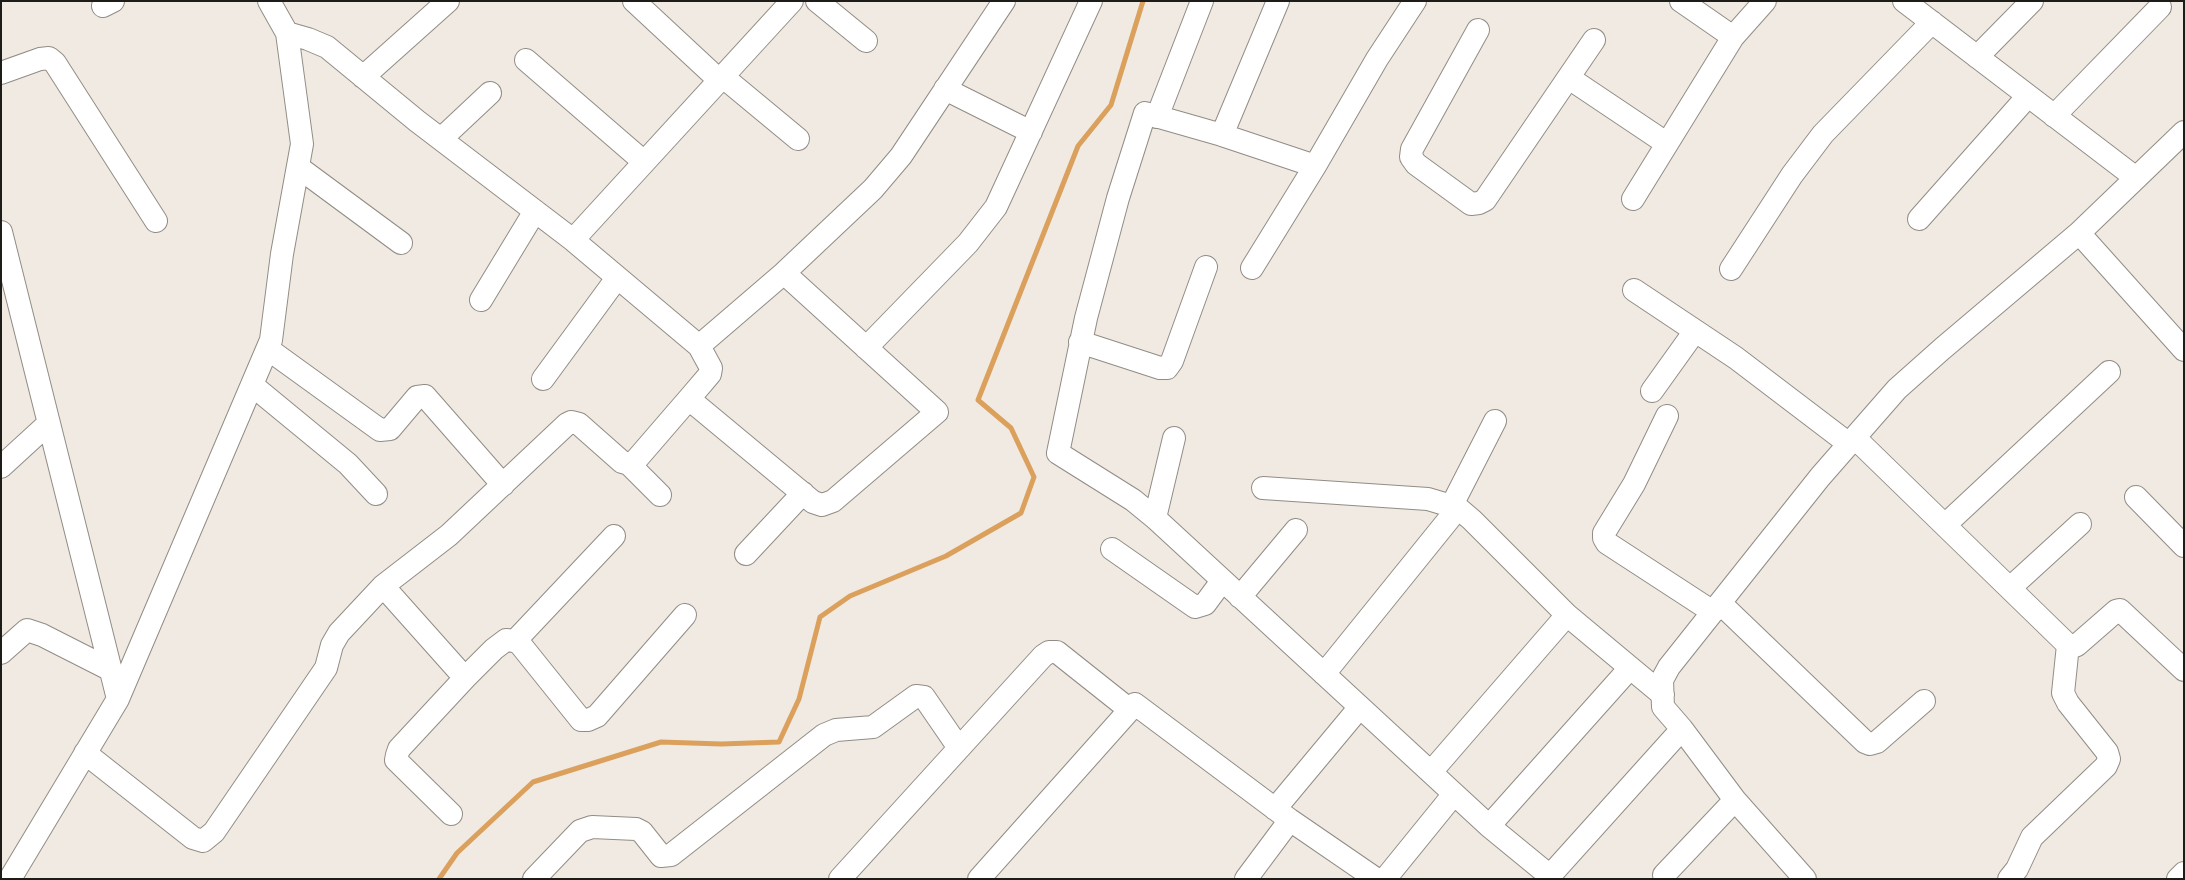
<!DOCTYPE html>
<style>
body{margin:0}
#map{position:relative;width:2185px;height:880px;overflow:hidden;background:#f0eae3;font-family:"DM Sans",sans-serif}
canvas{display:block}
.frame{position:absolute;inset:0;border:2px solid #1e1c19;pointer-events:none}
</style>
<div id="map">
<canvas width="2185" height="880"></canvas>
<div class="frame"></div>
</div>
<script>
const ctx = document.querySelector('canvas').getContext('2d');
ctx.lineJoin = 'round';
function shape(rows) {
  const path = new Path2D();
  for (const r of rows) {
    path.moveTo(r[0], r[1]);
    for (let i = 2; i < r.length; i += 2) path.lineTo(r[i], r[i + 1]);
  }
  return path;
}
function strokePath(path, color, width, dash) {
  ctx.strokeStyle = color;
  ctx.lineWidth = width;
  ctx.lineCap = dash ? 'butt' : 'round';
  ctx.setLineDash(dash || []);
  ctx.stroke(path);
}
strokePath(shape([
 [439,879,457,853,533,782,661,742,721,744,779,742,799,699,820,617,850,596,946,556,1021,513,1034,477,1011,428,978,400,1078,146,1111,105,1143,1]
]), '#dba05c', 5);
const minor = shape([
 [634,1,719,80],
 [817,1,866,41],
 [1681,1,1733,37,1765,1],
 [1904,1,2136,178],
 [103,6,113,1],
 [1478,30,1412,149,1411,157,1416,164,1471,204,1479,203,1485,200,1594,40],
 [287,33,308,39,327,47,417,121,573,240,792,1],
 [1977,57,2032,1],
 [526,60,644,162],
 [1,73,40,59,49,58,55,63,156,221],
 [722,76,798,139],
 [363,77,448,1],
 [1569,78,1666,143],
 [945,89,1031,132],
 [2054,116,2160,7],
 [1157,117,1202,1],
 [1222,135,1278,1],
 [441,139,490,93],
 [298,167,401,243],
 [1633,199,1733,37],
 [1919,219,2028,96],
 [1,232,118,699],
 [2079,233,2184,350],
 [1252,268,1315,166],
 [1731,269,1792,175,1823,134,1932,22],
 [784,273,873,189,901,156,1004,1],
 [1634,290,1736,358,1849,444],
 [481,300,535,211],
 [1080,342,1160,368,1167,368,1172,361,1206,267],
 [866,348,968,243,996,207,1091,1],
 [268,349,380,430,390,429,417,397,425,396,503,485],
 [543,379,617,278],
 [252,385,348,464,376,494],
 [1652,391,1695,331],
 [689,399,813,502,822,505,833,501,937,412,784,273,699,346],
 [1667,416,1634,484,1604,533,1604,538,1607,543,1713,612],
 [1855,438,2068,645,2072,647,2077,645,2116,611,2120,610,2184,670],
 [629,464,660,495],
 [1,467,49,423],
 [1263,488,1428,499,1458,508,1472,520,1567,615,1663,695],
 [2136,497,2184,546],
 [1452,505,1495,421],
 [1155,518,1174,438],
 [1945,525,2109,372],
 [1112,549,1195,607,1205,604,1222,581],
 [746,554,803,493],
 [383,586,465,678,399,749,397,755,396,760,451,814],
 [2010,588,2080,524],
 [1240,597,1296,530],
 [1720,603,1865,742,1870,744,1877,742,1924,701],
 [515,641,614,536],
 [1,653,27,630,42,635,111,670],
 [1324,674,1458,508],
 [465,678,494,649,506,640,515,641,520,644,581,720,588,720,597,716,685,615],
 [1360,707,1155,518,1133,500,1058,453,1086,318,1118,198,1145,113,1222,135,1315,166,1377,59,1415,1],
 [1682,729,1735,800,1805,879],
 [85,753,193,838,203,841,214,832,326,668,332,645,339,633,383,586,449,535,567,424,571,422,579,424,622,462,629,464,636,460,693,394,710,374,711,368,699,346,573,240],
 [1431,772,1567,615],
 [1275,809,1360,707,1489,826,1550,876],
 [1489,826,1630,668],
 [1664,875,1735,800],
 [10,879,118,699,271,340,282,254,302,144,287,33,269,1],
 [534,879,580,831,592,827,636,829,642,832,661,856,671,855,824,735,836,730,873,727,916,696,924,697,959,748],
 [840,879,1043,656,1049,652,1057,652,1130,710],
 [979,879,1135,704,1290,820,1376,879],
 [1246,879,1290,820],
 [1385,879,1454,794],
 [1547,879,1682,729,1663,707,1662,680,1669,667,1820,477,1897,389,1942,349,2079,233,2184,132],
 [2009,879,2017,869,2032,837,2106,766,2109,759,2107,752,2068,703,2063,693,2068,645],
 [2178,879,2184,873]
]);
strokePath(minor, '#928c85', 24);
strokePath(minor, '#fff', 22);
</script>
